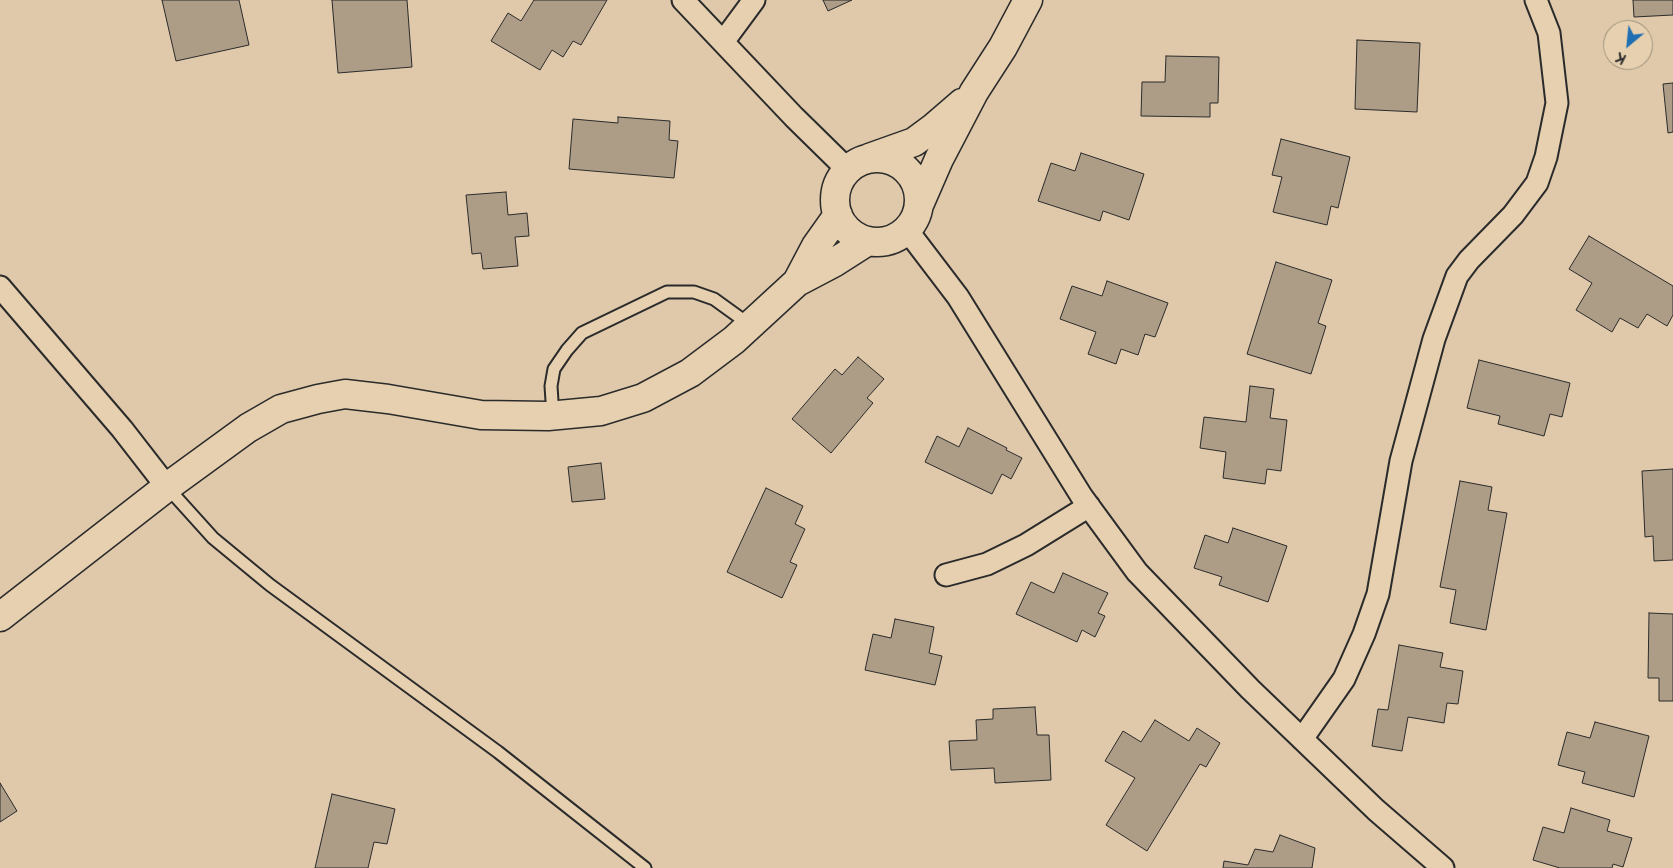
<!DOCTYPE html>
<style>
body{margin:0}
#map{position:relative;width:1673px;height:868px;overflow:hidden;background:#dfc9aa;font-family:"Balsamiq Sans",sans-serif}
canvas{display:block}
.north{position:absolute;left:1603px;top:20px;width:50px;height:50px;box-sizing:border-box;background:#e6d0af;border:1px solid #9b8e7a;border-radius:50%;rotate:208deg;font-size:14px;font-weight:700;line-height:20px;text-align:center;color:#2b2b2b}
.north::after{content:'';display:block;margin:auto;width:18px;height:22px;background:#1f6fb2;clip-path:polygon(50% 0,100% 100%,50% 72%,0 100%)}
</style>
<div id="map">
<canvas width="1673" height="868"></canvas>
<div class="north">K</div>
</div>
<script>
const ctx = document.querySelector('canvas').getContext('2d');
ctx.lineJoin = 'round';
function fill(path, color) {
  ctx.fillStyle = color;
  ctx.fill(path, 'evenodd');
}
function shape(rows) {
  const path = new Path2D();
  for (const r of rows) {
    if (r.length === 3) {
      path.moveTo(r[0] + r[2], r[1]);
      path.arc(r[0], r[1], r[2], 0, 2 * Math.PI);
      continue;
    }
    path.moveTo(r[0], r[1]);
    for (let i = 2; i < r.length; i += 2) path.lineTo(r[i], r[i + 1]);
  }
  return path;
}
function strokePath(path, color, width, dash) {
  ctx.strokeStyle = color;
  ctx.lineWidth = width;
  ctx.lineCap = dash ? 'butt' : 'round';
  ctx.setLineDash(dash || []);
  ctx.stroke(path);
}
const building = shape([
 [162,0,239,0,249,45,176,61,162,0],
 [332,0,407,0,412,67,338,73,332,0],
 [534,0,607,0,581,45,573,41,563,57,552,50,540,70,491,41,508,13,521,21,534,0],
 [823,0,852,0,828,11,823,0],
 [1633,0,1673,0,1673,15,1634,17,1633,0],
 [1357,40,1420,43,1417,112,1355,109,1357,40],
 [1166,56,1219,57,1218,103,1210,103,1210,117,1141,116,1142,82,1165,82,1166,56],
 [1673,83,1673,132,1668,133,1663,84,1673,83],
 [618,117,670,121,669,140,678,141,674,178,569,169,573,119,618,123,618,117],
 [1281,139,1350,157,1338,208,1331,206,1327,225,1273,212,1282,177,1272,175,1281,139],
 [1081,153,1144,174,1129,220,1103,211,1100,221,1038,201,1051,163,1075,171,1081,153],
 [506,192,508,215,527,213,529,236,515,237,518,266,483,269,481,253,472,254,466,195,506,192],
 [1589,236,1673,286,1673,315,1667,326,1647,314,1638,328,1620,318,1612,332,1576,310,1592,283,1569,269,1589,236],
 [1276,262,1332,280,1318,323,1326,326,1311,374,1247,354,1276,262],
 [1107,281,1168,303,1155,337,1145,334,1138,355,1121,349,1116,364,1088,354,1096,332,1060,319,1072,286,1102,296,1107,281],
 [858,357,884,379,867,398,873,403,831,453,792,419,835,369,842,375,858,357],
 [1479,360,1570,383,1562,417,1550,414,1544,436,1498,424,1500,416,1467,408,1479,360],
 [1250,386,1274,389,1270,418,1287,420,1281,471,1267,469,1265,484,1223,478,1226,452,1200,448,1204,417,1246,422,1250,386],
 [968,428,1007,448,1006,450,1022,458,1011,479,1002,474,992,494,925,462,937,436,959,447,968,428],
 [601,463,605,499,572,502,568,467,601,463],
 [1673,469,1673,560,1654,561,1653,536,1645,537,1642,471,1673,469],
 [1460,481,1492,487,1488,510,1507,513,1486,630,1450,623,1456,590,1440,587,1460,481],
 [766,488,803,506,795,524,805,529,790,562,797,565,782,598,727,572,766,488],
 [1233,528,1287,546,1268,602,1219,585,1222,577,1194,568,1205,535,1228,543,1233,528],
 [1063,573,1108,593,1098,613,1105,616,1095,637,1082,630,1077,642,1016,614,1031,582,1054,593,1063,573],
 [1649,613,1673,614,1673,701,1659,701,1659,678,1648,678,1649,613],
 [895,619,934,627,929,653,942,656,935,685,865,670,873,634,891,638,895,619],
 [1399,645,1443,653,1440,667,1463,671,1458,704,1447,703,1444,723,1408,717,1402,751,1372,746,1378,709,1388,710,1399,645],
 [1035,707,1037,735,1049,735,1051,780,995,783,994,768,951,770,949,741,977,740,976,720,993,719,993,709,1035,707],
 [1155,720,1189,741,1197,728,1220,743,1206,767,1200,764,1147,851,1106,825,1135,778,1105,761,1123,731,1141,742,1155,720],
 [1595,722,1649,736,1634,797,1582,783,1585,772,1558,765,1567,732,1590,738,1595,722],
 [0,783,17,811,0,822,0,783],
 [332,794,395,809,387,844,374,842,368,868,315,868,332,794],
 [1571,808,1610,820,1607,831,1632,838,1623,867,1613,864,1612,868,1560,868,1533,860,1543,827,1564,833,1571,808],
 [1280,835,1315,848,1312,868,1223,868,1224,861,1248,865,1255,849,1273,852,1280,835]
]);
fill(building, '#ad9d87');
strokePath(building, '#2b2b2b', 1);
const service = shape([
 [553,416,551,386,554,369,567,350,582,333,667,292,694,292,714,299,750,325],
 [167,487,213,538,270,585,498,752,645,868]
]);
const minor = shape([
 [683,0,794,117,848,170],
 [723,42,754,0],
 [907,230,958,297,1082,497,1137,572,1250,689,1376,810,1443,868],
 [0,287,122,429,167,487],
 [946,575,987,564,1026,545,1089,506],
 [1302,739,1344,679,1364,634,1378,594,1401,461,1434,339,1457,276,1469,260,1513,215,1537,183,1546,157,1557,103,1549,33,1536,0]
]);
const tertiary = shape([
 [869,158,914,142,933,128,962,103],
 [877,200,42],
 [919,205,939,159,974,92,1003,47,1028,0],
 [797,282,816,246,838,215],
 [0,617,167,487,248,428,281,409,318,399,345,394,388,399,481,415,548,416,601,411,643,398,690,373,734,340,797,282,835,262,868,241]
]);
strokePath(service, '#2b2b2b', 15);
strokePath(minor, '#2b2b2b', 25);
strokePath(tertiary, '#2b2b2b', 31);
strokePath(service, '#e6d0af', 11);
strokePath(minor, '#e6d0af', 21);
strokePath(tertiary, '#e6d0af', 28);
</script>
